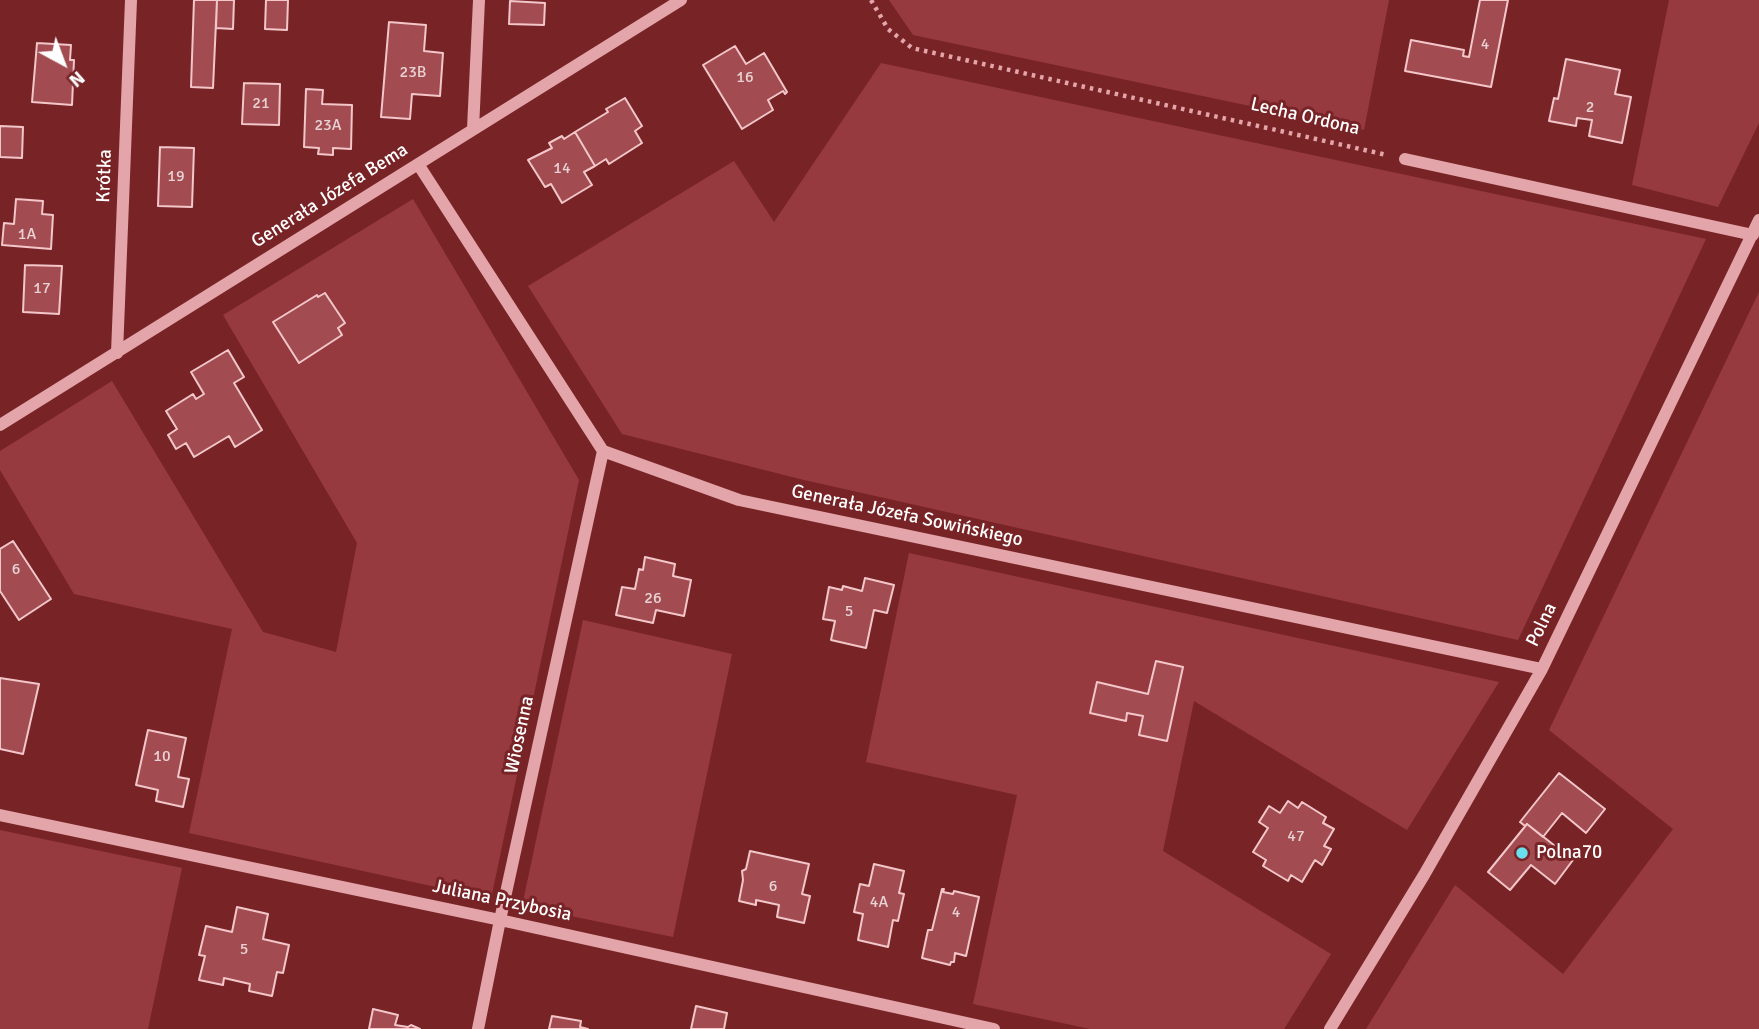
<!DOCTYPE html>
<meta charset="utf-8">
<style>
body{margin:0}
#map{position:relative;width:1759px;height:1029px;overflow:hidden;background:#782427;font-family:Signika,sans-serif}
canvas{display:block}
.north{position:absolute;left:28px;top:28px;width:70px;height:70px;-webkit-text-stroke:5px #782427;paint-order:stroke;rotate:139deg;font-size:19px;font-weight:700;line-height:28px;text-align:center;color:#fff}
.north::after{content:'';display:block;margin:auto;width:24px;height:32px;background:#fff;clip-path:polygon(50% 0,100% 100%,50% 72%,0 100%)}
</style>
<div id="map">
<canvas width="1759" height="1029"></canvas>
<div class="north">N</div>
</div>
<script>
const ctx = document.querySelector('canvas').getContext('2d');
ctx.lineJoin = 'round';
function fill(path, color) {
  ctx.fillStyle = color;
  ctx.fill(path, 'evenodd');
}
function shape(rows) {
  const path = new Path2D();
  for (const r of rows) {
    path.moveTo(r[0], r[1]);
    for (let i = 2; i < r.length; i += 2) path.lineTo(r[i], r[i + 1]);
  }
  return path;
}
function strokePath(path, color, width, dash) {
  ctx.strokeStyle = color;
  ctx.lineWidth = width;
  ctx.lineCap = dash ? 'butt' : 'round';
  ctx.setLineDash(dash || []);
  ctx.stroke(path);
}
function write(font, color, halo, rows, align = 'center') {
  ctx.font = font + ' Signika,sans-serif';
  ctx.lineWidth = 6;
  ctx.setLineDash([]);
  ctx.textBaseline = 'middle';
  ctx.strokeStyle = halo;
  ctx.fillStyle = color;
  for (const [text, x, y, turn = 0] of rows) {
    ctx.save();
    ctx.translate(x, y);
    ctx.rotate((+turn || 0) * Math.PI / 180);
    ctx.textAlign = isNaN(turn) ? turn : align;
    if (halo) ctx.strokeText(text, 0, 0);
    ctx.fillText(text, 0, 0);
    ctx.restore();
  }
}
fill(shape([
 [889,0,1389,0,1364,130,913,35],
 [1669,0,1759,0,1759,123,1718,207,1632,185],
 [881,63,1706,239,1518,640,804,480,622,434,528,286,734,161,774,222],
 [413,199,579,480,491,899,189,833,232,629,74,594,0,470,0,451,112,381,263,632,336,652,357,543,223,315],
 [1759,292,1759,1029,1366,1029,1455,885,1563,974,1673,829,1549,730],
 [909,553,1499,682,1407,830,1194,701,1163,851,1331,954,1284,1029,1090,1029,973,1004,1017,795,866,762],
 [583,620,732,654,673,937,522,906],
 [0,830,182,868,148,1029,0,1029]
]), '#973a40');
const building = shape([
 [194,0,217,0,213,88,191,87,194,0],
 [217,0,234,0,233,29,216,28,217,0],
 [266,0,288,0,287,30,265,29,266,0],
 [1480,0,1508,0,1491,87,1405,71,1411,40,1464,50,1463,56,1469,57,1480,0],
 [510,1,545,3,544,25,509,24,510,1],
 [389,22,426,25,424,51,443,53,440,96,412,94,410,119,381,117,389,22],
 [37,43,71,45,70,60,74,60,72,105,32,102,37,43],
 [735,46,746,64,764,53,787,92,785,94,783,91,768,100,773,110,742,129,703,65,735,46],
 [1566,59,1620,70,1615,94,1631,97,1622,143,1589,136,1592,120,1577,118,1576,126,1549,121,1554,98,1558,99,1566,59],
 [244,83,280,84,279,125,242,124,244,83],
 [306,89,323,90,322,104,352,105,351,149,333,148,333,155,318,154,319,148,304,147,306,89],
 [625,98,642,126,635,131,642,143,609,164,606,159,595,166,575,132,608,112,606,109,625,98],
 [0,126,23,127,22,158,0,157,0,126],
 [575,132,595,166,584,172,592,185,562,203,551,184,545,187,528,160,552,148,549,143,562,136,564,139,575,132],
 [160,147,194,148,192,207,158,206,160,147],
 [16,199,43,201,42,214,53,215,51,249,2,245,4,223,14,224,16,199],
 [25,265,62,266,59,314,23,312,25,265],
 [325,293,345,323,338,328,342,335,299,363,273,322,317,295,318,297,325,293],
 [228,350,244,377,234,383,262,430,235,447,229,436,194,457,186,443,176,449,168,435,177,429,166,411,193,394,196,399,204,394,191,372,228,350],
 [13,541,51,599,19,620,0,591,0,549,13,541],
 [645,557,675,564,673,576,691,580,684,616,656,610,653,623,616,615,622,587,635,589,639,569,643,570,645,557],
 [865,578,894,585,887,613,874,610,866,648,831,640,835,621,823,619,829,587,842,590,843,586,862,591,865,578],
 [1156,661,1183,667,1167,741,1139,735,1143,716,1127,713,1126,721,1090,713,1097,682,1148,694,1156,661],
 [0,678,39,684,23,754,0,749,0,678],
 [148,730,186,738,178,777,189,779,183,807,156,801,158,790,136,785,148,730],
 [1559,773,1605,809,1586,833,1562,813,1543,837,1527,824,1525,826,1520,822,1559,773],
 [1288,801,1298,808,1302,802,1326,817,1323,823,1334,829,1324,846,1331,849,1322,865,1315,860,1302,882,1291,875,1288,881,1263,866,1266,860,1253,852,1268,828,1259,822,1269,806,1280,813,1288,801],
 [1527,824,1573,860,1555,884,1531,865,1510,890,1488,872,1527,824],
 [750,851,809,864,802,894,810,896,804,923,777,917,779,905,756,900,756,905,739,901,743,880,742,871,746,869,750,851],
 [874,864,904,871,899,893,904,894,898,921,893,920,888,947,858,940,863,914,854,912,860,884,869,886,874,864],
 [942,889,944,889,943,892,953,894,954,891,979,897,966,956,955,953,954,962,951,962,950,965,922,958,928,930,932,930,942,889],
 [237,907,268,914,263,939,289,945,283,973,277,972,272,996,249,991,250,984,224,978,223,985,199,980,205,956,199,955,206,926,232,932,237,907],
 [696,1006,727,1013,724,1029,691,1029,696,1006],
 [373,1009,398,1015,395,1025,408,1027,411,1025,420,1029,369,1029,373,1009],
 [552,1016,581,1021,580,1027,588,1029,549,1029,552,1016]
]);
fill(building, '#a24c51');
strokePath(building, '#f3c7ca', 2);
strokePath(shape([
 [871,0,888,29,912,48,1387,155]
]), '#e3a5a9', 4.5, [3.5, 5]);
strokePath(shape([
 [473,129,479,0],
 [1405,159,1753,235],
 [418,164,603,451,739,500,1542,669],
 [117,353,131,0],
 [0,425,681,0],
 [0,815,500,920,994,1029],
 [478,1029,500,920,603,451],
 [1330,1029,1424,875,1542,669,1759,220]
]), '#e3a5a9', 12);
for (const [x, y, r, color] of [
 [1522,853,7,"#69e0ee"]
]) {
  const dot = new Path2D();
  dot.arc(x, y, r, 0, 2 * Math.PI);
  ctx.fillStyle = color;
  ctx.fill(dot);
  strokePath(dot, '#782427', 2.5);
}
write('16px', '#e8d2d4', null, [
 ["4",1485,45],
 ["23B",413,73],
 ["16",745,78],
 ["21",261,104],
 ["2",1590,108],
 ["23A",328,126],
 ["14",562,169],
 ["19",176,177],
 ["1A",27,235],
 ["17",42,289],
 ["6",16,570],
 ["26",653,599],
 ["5",849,612],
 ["10",162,757],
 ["47",1296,837],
 ["6",773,887],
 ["4A",879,903],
 ["4",956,913],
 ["5",244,950]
]);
write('19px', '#fff', '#782427', [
 ["Lecha Ordona",1305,117,13],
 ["Krótka",105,176,-88],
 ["Generała Józefa Bema",330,196,-32],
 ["Generała Józefa Sowińskiego",907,516,12],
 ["Polna",1542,625,-64],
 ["Wiosenna",520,735,-78],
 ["Juliana Przybosia",502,901,12]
]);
write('19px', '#fff', '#782427', [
 ["Polna70",1536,853]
], 'left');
</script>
